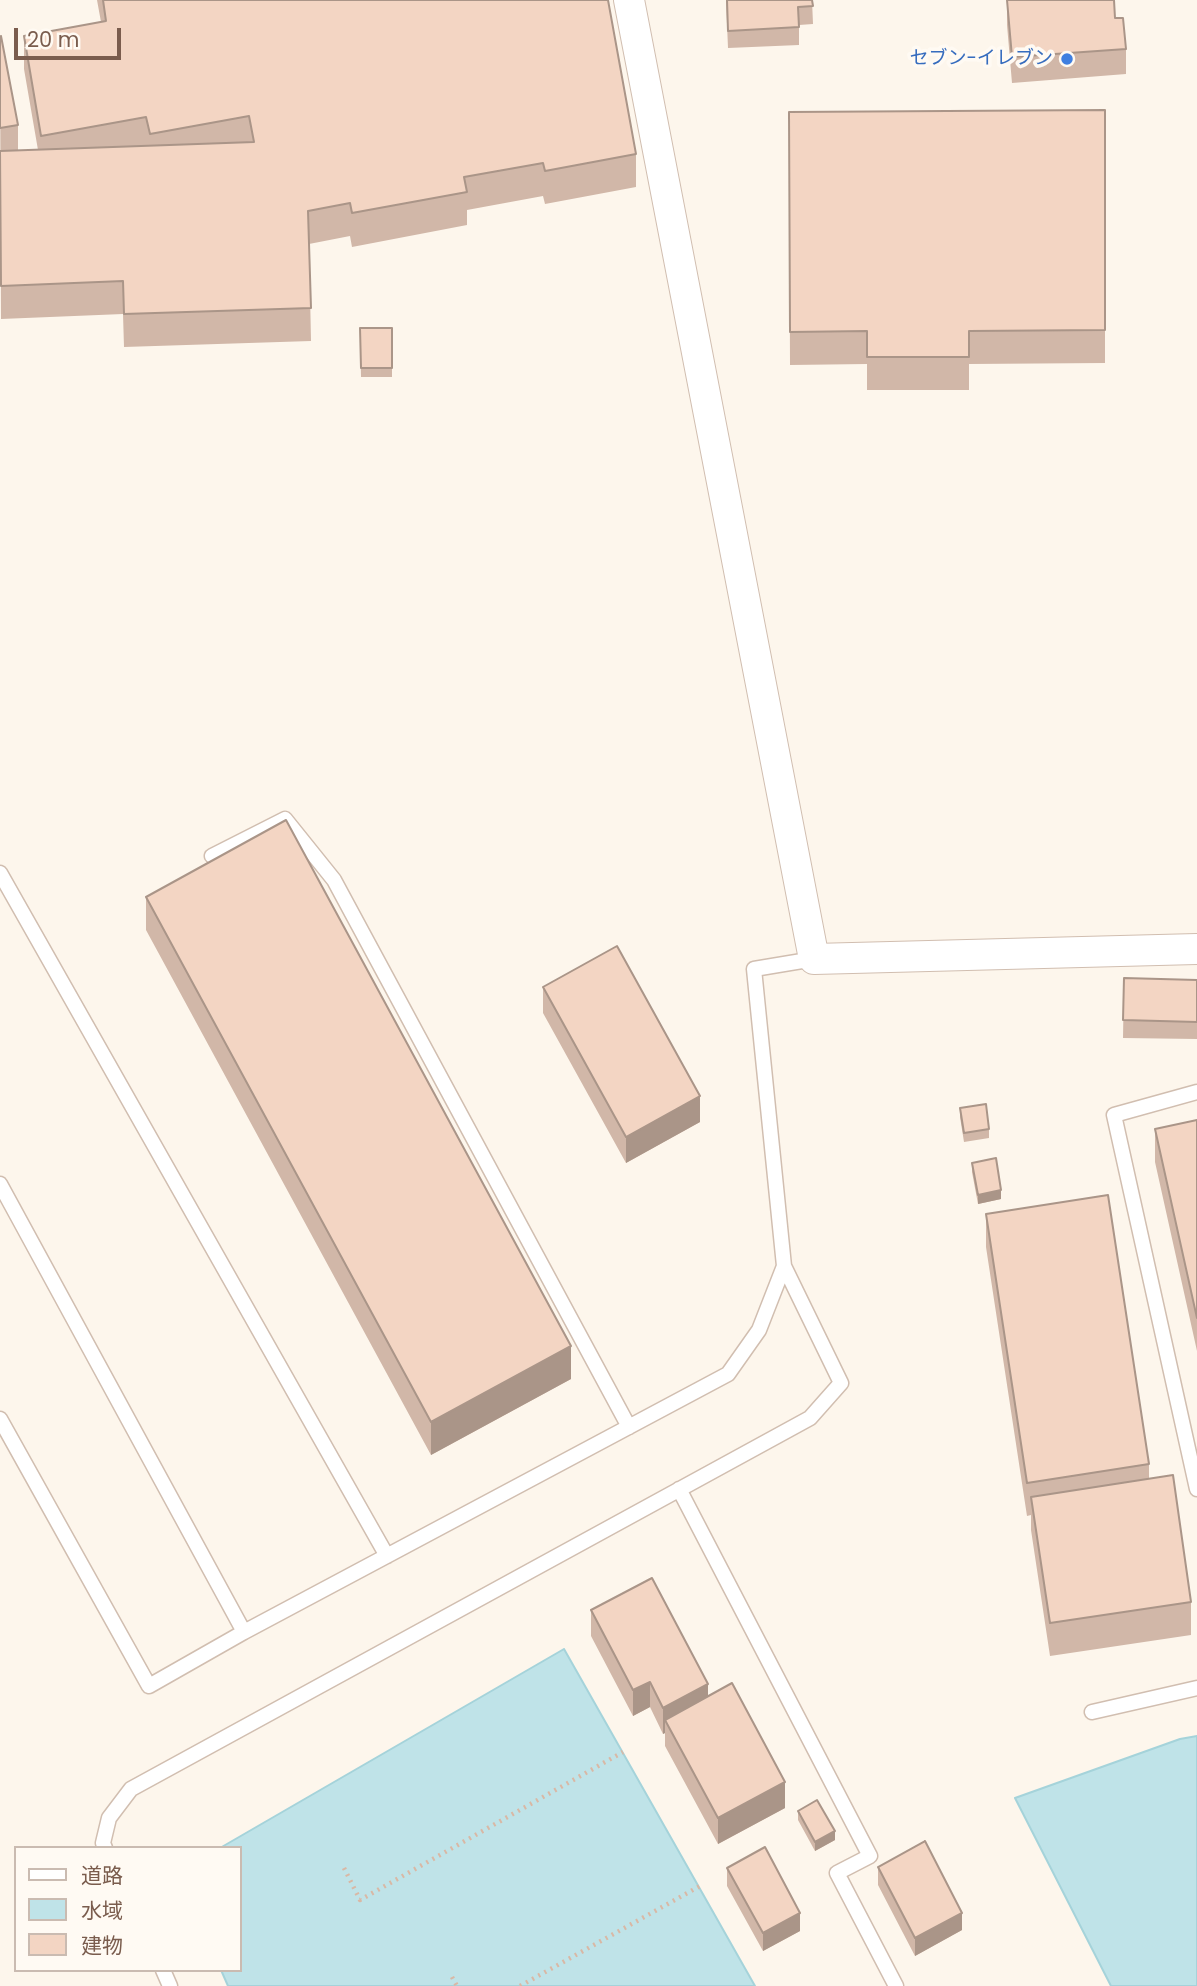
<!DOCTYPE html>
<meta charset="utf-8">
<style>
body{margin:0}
#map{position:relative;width:1197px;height:1986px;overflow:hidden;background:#fdf6ec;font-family:Poppins,"Noto Sans JP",sans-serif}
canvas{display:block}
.legend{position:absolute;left:14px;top:1846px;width:228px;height:126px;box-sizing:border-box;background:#fffaf3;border:2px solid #cabbb1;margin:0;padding:9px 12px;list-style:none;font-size:21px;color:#7a5c4d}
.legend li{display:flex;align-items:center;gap:14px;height:35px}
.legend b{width:35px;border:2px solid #cabbb1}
.scale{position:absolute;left:14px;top:28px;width:107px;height:32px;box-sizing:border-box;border:4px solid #7a5c4d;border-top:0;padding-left:9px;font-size:21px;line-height:24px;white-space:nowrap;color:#7a5c4d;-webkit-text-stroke:5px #fffaf3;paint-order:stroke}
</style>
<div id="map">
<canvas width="1197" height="1986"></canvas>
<ul class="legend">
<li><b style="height:9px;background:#fff"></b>道路</li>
<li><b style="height:19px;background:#bfe3e8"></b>水域</li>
<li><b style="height:19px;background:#f3d5c3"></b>建物</li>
</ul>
<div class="scale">20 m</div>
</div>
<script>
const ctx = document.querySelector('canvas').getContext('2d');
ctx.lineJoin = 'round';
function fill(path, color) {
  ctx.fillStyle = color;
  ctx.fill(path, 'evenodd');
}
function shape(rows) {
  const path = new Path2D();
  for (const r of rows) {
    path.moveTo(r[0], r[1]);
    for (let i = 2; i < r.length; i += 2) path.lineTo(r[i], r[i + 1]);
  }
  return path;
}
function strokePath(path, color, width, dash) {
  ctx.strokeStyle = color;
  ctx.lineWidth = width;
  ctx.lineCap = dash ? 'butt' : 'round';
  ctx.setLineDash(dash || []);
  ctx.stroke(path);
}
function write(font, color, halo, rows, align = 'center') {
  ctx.font = font + ' Poppins,"Noto Sans JP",sans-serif';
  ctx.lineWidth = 7;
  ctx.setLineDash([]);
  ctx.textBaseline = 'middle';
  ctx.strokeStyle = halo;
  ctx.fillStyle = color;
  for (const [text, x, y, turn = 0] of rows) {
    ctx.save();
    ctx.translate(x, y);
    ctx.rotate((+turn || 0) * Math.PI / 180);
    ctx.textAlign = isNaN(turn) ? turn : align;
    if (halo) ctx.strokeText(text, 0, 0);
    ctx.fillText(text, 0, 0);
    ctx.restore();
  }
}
const water = shape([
 [564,1649,755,1986,228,1986,221,1970,240,1970,240,1848,220,1848,564,1649],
 [1197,1736,1197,1986,1111,1986,1015,1798,1180,1739,1197,1736]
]);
fill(water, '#bfe3e8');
strokePath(water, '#a5d3da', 2);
const service = shape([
 [212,856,285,819,334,880,629,1427],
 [0,873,387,1556],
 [1197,1092,1114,1115,1197,1489],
 [0,1184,244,1632],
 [0,1419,149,1686,244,1632,728,1374,759,1330,784,1266,754,969,814,959],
 [679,1489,870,1856,837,1873,896,1986],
 [1092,1712,1197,1688],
 [105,1848,103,1843,109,1818,131,1789,810,1418,841,1383,784,1266],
 [163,1970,170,1986]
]);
const minor = shape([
 [629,0,814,959,1197,949]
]);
strokePath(service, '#d1beb0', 17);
strokePath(minor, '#d1beb0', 32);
strokePath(shape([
 [344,1868,360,1900,623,1752],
 [452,1977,457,1986],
 [520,1986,700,1886]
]), '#d9b8a5', 4.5, [2, 5]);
strokePath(service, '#fff', 14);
strokePath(minor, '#fff', 30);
fill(shape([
 [97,0,608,0,636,154,636,187,545,204,543,196,467,210,467,225,352,247,350,236,309,244,311,341,124,347,123,314,1,319,0,37,18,125,18,151,38,150,24,69,24,36,101,22],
 [726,0,812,0,813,24,799,25,799,45,728,48],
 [1007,0,1115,18,1126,49,1126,74,1012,83,1007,25],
 [1105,110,1105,363,969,364,969,390,867,390,867,364,790,365,789,112],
 [360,328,392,328,392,377,361,377],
 [146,897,571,1379,431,1455,146,930],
 [1124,978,1197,980,1197,1039,1123,1038],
 [543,987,700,1122,626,1163,543,1013],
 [960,1108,989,1129,989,1138,964,1142,960,1117],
 [1197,1120,1197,1351,1155,1162,1155,1129],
 [972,1163,1001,1199,978,1204,972,1172],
 [986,1214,1149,1464,1149,1479,1191,1602,1191,1635,1050,1656,1031,1530,1031,1515,1027,1516,986,1247],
 [591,1610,708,1696,785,1808,718,1844,665,1746,665,1733,663,1734,650,1707,633,1716,591,1636],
 [798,1811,835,1840,815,1851,798,1820],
 [878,1867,962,1930,915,1956,878,1885],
 [727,1868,800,1931,763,1951,727,1886]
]), '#d1b7a8');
fill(shape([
 [700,1096,700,1122,626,1163,626,1137],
 [1001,1190,1001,1199,978,1204,978,1195],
 [571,1346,571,1379,431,1455,431,1422],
 [650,1682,650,1707,633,1716,633,1690],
 [708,1684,708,1709,665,1720,665,1733,663,1734,663,1708],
 [785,1782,785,1808,718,1844,718,1818],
 [835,1831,835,1840,815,1851,815,1842],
 [800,1913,800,1931,763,1951,763,1933],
 [962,1913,962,1930,915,1956,915,1938]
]), '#aa9588');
const building = shape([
 [103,0,608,0,636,154,545,171,543,163,464,177,467,192,352,213,350,203,308,211,311,308,124,314,123,281,1,286,0,151,254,142,249,116,150,134,146,117,41,136,24,36,106,21,103,0],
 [727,0,812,0,813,6,798,7,799,27,728,31,727,0],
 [1007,0,1114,0,1115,18,1123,18,1126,49,1012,57,1007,0],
 [1,36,18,125,0,128,0,37,1,36],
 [1105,110,1105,330,969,331,969,357,867,357,867,331,790,332,789,112,1105,110],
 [360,328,392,328,392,368,361,368,360,328],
 [286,820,571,1346,431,1422,146,897,286,820],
 [617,946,700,1096,626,1137,543,987,617,946],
 [1124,978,1197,980,1197,1022,1123,1020,1124,978],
 [986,1104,989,1129,964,1133,960,1108,986,1104],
 [1197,1120,1197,1318,1155,1129,1197,1120],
 [996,1158,1001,1190,978,1195,972,1163,996,1158],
 [1108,1195,1149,1464,1027,1483,986,1214,1108,1195],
 [1173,1475,1191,1602,1050,1623,1031,1497,1173,1475],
 [652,1578,708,1684,663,1708,650,1682,633,1690,591,1610,652,1578],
 [732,1683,785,1782,718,1818,665,1720,732,1683],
 [817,1800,835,1831,815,1842,798,1811,817,1800],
 [925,1841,962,1913,915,1938,878,1867,925,1841],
 [765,1847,800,1913,763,1933,727,1868,765,1847]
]);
fill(building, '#f3d5c3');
strokePath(building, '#aa9588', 2);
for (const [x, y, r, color] of [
 [1067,59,7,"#3f7fe0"]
]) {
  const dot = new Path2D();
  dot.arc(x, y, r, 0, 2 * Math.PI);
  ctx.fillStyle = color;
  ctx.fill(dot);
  strokePath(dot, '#fffaf3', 2.5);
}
write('19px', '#366cbe', '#fffaf3', [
 ["セブン-イレブン",1053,59]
], 'right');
</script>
